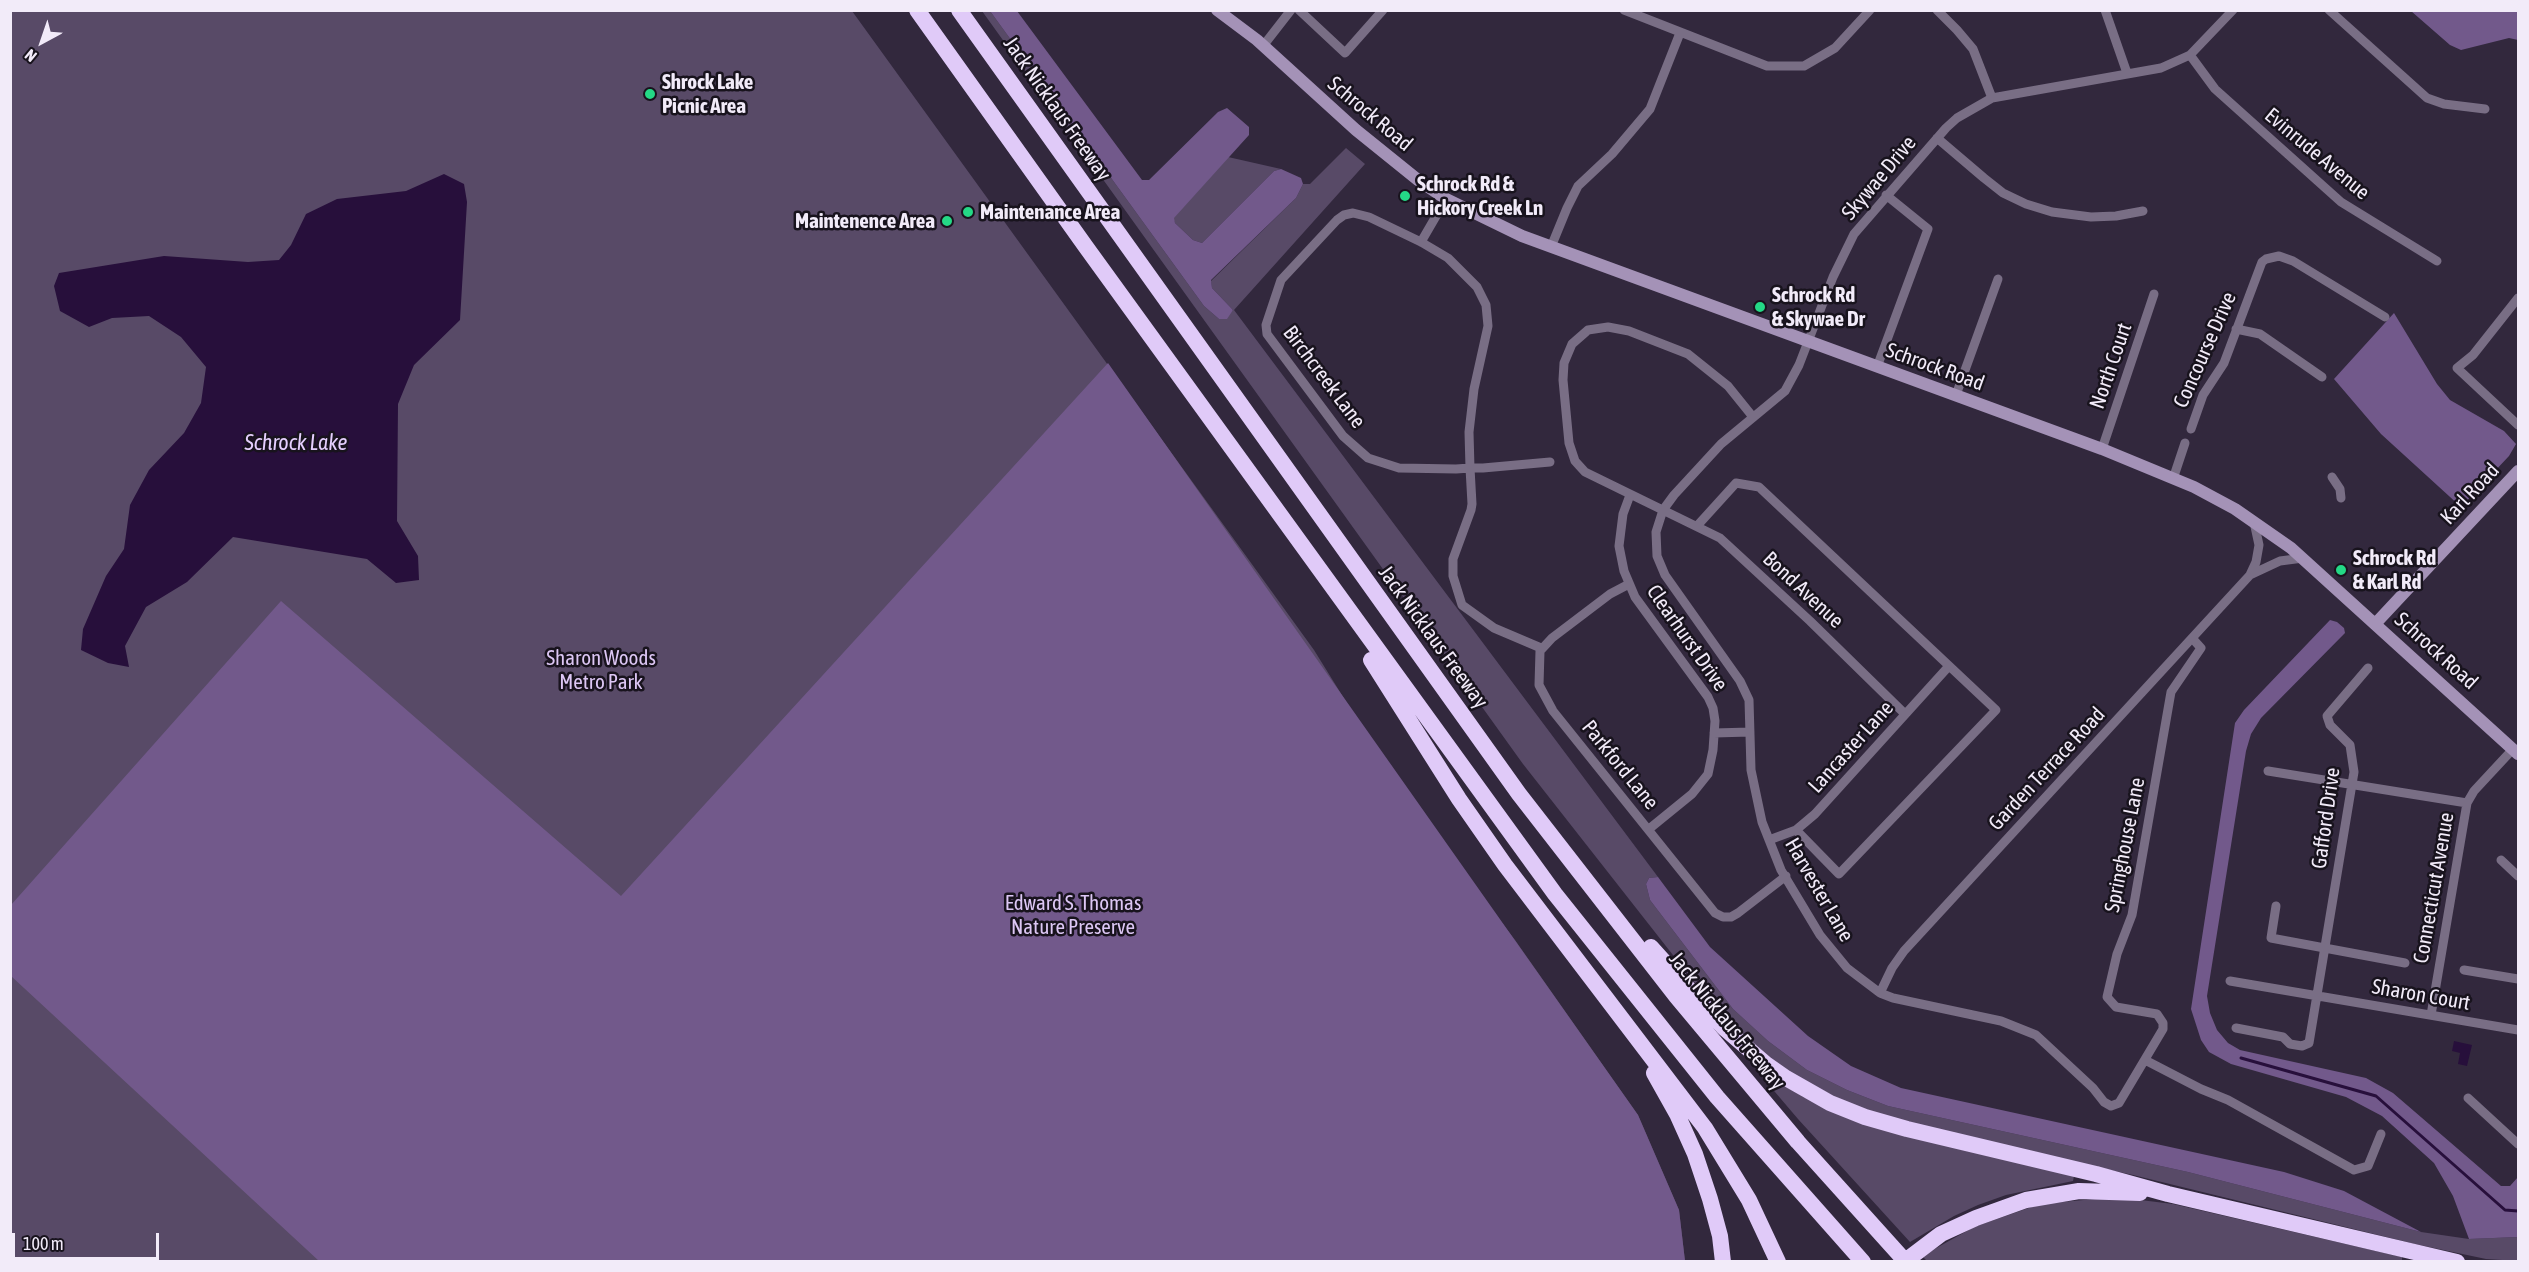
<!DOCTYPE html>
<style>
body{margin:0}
#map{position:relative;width:2529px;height:1272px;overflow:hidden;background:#32283d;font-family:"Asap Condensed",sans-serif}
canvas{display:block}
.frame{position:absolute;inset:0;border:12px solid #f2ebf9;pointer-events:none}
.north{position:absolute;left:12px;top:12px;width:60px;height:60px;-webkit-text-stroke:4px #18131d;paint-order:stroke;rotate:220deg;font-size:16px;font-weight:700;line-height:24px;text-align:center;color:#f2ebf9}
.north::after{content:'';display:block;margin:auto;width:21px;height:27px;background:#f2ebf9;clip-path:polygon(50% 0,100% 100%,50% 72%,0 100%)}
.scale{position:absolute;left:12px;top:1233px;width:147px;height:27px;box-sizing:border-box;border:3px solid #f2ebf9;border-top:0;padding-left:8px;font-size:18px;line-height:21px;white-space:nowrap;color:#f2ebf9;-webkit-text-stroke:4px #18131d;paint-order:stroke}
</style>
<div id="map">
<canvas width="2529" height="1272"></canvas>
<div class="frame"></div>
<div class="north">N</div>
<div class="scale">100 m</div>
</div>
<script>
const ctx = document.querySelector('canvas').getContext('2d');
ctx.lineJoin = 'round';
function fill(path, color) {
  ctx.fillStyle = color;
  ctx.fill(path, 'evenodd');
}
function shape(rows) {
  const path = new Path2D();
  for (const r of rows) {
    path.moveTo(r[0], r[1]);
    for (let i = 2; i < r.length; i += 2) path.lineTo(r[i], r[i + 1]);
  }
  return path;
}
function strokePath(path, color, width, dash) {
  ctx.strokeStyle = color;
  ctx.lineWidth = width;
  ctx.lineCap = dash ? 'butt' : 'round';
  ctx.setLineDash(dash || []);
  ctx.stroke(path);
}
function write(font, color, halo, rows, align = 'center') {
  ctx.font = font + ' "Asap Condensed",sans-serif';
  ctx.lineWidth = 5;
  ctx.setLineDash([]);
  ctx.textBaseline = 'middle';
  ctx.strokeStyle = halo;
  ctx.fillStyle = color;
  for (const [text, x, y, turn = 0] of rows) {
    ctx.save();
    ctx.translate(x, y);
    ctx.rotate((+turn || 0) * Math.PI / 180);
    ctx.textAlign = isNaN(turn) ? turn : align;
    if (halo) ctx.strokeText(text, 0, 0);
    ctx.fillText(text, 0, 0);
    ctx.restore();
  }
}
fill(shape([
 [10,11,852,11,1314,650,1397,784,1515,940,1638,1115,1679,1210,1685,1261,11,1261],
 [982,11,990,11,1204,306,1219,319,1233,310,1212,288,1211,281,1296,198,1303,184,1310,184,1346,148,1365,164,1234,310,1658,877,1649,878,1646,884,1650,900,1733,1009,1768,1041,1807,1070,1847,1090,1888,1106,2188,1172,2421,1232,2469,1239,2518,1237,2518,1261,2486,1259,2415,1244,2133,1175,1928,1130,1867,1113,1785,1071,1733,1026,1698,987,1523,764],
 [1228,157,1281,169,1274,171,1202,243,1193,240,1175,223,1173,218],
 [1755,1062,1803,1097,2074,1176,2073,1181,2006,1195,1978,1205,1954,1216,1910,1242,1798,1119,1752,1065],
 [2116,1197,2173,1204,2402,1257,2402,1261,1928,1262,1922,1256,1974,1227,2040,1204]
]), '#584a67');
fill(shape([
 [990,11,1017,11,1142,180,1149,180,1218,112,1227,108,1249,127,1249,135,1174,218,1175,223,1193,240,1202,243,1274,171,1281,169,1301,178,1303,184,1296,198,1211,280,1212,288,1233,310,1227,319,1219,319,1204,306],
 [2411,11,2518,11,2518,40,2509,38,2461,50,2450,45],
 [2394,313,2437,384,2450,400,2504,431,2516,444,2509,456,2461,507,2381,434,2334,379],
 [1108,363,1638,1115,1679,1210,1685,1261,319,1261,11,976,11,905,281,601,621,896],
 [2330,620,2337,622,2344,628,2345,633,2261,718,2251,734,2246,751,2207,996,2210,1013,2217,1030,2228,1043,2240,1050,2366,1078,2393,1093,2501,1186,2510,1186,2518,1177,2518,1237,2469,1239,2453,1196,2434,1163,2382,1116,2346,1097,2231,1064,2209,1052,2201,1040,2191,1009,2235,723,2244,710],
 [1658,877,1710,947,1808,1036,1851,1066,1901,1088,2284,1172,2344,1191,2421,1232,2188,1172,1888,1106,1847,1090,1807,1070,1768,1041,1733,1009,1650,900,1646,884,1649,878]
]), '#72598b');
fill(shape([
 [444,174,464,184,467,202,460,320,414,365,398,404,397,521,418,556,419,580,396,583,367,559,233,537,187,582,146,607,125,646,129,667,108,663,81,650,83,629,106,576,124,549,130,505,149,470,184,433,201,403,206,367,181,337,149,316,112,318,89,327,60,311,54,286,59,273,164,256,248,262,279,260,291,245,306,214,337,199,406,191],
 [2454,1041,2472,1045,2467,1066,2458,1064,2460,1053,2452,1051]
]), '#270f3b');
strokePath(shape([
 [2241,1058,2376,1096,2505,1210,2518,1211]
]), '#270f3b', 3);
strokePath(shape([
 [1299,10,1345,53,1383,10],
 [1624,10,1767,66,1804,66,1835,48,1870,10],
 [1937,10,1957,30,1973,49,1992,98],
 [2105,10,2127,73],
 [2329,10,2427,98,2444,104,2485,109],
 [1263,46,1291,10],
 [2190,55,2215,89,2341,202,2437,261],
 [1937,138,1984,178,2003,193,2026,204,2052,212,2091,217,2116,216,2143,211],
 [1421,242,1446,199],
 [1551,247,1567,208,1578,186,1612,154,1650,109,1680,33],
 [2518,298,2473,355,2457,368,2518,425],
 [2236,329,2260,334,2322,377],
 [1877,367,1928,229,1886,195],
 [1956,395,1998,279],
 [1753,417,1728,386,1688,354,1629,331,1608,327,1588,330,1572,344,1564,363,1563,380,1569,443,1575,461,1585,472,1720,538,1810,621,1905,714],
 [2191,429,2203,395,2224,363,2262,262,2266,259,2279,256,2293,261,2385,317],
 [2102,449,2154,294],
 [2332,477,2340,489,2341,498],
 [2173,479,2185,443],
 [1630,495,1623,514,1619,546,1624,571,1635,597,1708,697,1713,708,1715,721,1713,750,1708,774,1692,794,1649,829],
 [1697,526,1736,483,1759,487,1996,710,1839,874,1796,830],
 [2250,575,2280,561,2303,558],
 [1629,584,1610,594,1552,638,1540,651,1539,685,1553,711,1715,913,1723,917,1731,917,1738,913,1786,876],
 [2192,638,2201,648,2171,692,2132,915,2117,954,2107,997,2116,1007,2157,1014,2163,1023,2163,1029,2119,1103,2111,1106,2104,1102,2093,1088,2036,1035,2001,1021,1893,998,1880,993,1847,968,1820,935,1781,870,1762,822,1751,770,1749,700,1740,681,1665,575,1657,556,1656,532,1663,510,1674,495,1721,444,1785,391,1799,365,1833,277,1854,234,1946,128,1957,118,1992,98,2161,68,2190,55,2233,10],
 [1541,648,1494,628,1462,605,1453,576,1453,559,1471,510,1472,504,1470,468,1469,432,1474,389,1488,326,1486,305,1477,287,1448,258,1421,242,1369,217,1353,213,1344,215,1337,220,1281,280,1266,325,1267,334,1343,436,1368,458,1399,468,1456,469,1470,468,1483,468,1550,462],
 [1714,733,1750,732],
 [2268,771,2467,803],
 [1769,840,1796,830,1815,814,1949,666],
 [2501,860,2518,876],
 [2276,906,2271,938,2405,963],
 [2464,970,2518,979],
 [2230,981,2518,1030],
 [1880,993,1892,968,1904,951,2250,575,2256,562,2259,545,2254,522],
 [2431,1015,2467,803,2474,791,2513,749],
 [2236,1028,2283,1037,2290,1044,2302,1046,2309,1043,2354,772,2350,745,2330,725,2327,716,2368,668],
 [2145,1060,2201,1089,2228,1100,2354,1170,2368,1166,2381,1134],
 [2468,1098,2518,1144]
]), '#796e85', 9);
strokePath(shape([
 [1217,10,1257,40,1356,130,1418,180,1446,199,1522,236,2102,449,2194,487,2235,509,2291,548,2518,754],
 [2376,623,2518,471]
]), '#a492b7', 12);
strokePath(shape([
 [917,10,1086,247,1555,894,1717,1097,1863,1262],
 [959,10,1519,794,1676,996,1798,1142,1906,1262],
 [1371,660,1459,799,1505,865,1705,1128,1749,1200,1778,1262],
 [1651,947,1724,1028,1766,1064,1786,1078,1830,1103,1865,1117,1907,1129,2096,1174,2168,1194,2457,1262],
 [1654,1073,1677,1114,1695,1154,1710,1199,1720,1236,1723,1262],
 [1904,1262,1941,1234,1976,1218,2026,1200,2079,1191,2140,1193]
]), '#e0caf8', 16);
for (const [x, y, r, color] of [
 [650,94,6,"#24d886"],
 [1405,196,6,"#24d886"],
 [968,212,6,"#24d886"],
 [947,221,6,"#24d886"],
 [1760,307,6,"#24d886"],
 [2341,570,6,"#24d886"]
]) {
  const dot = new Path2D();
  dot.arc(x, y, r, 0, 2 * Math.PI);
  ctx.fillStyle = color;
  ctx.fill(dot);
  strokePath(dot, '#18131d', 2);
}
write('bold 21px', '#f2ebf9', '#18131d', [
 ["Shrock Lake",662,82],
 ["Picnic Area",662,106],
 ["Schrock Rd &",1417,184],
 ["Hickory Creek Ln",1417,208],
 ["Maintenance Area",980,212],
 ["Maintenence Area",935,221,"right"],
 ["Schrock Rd",1772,295],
 ["& Skywae Dr",1772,319],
 ["Schrock Rd",2353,558],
 ["& Karl Rd",2353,582]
], 'left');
write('21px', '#f2ebf9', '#18131d', [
 ["Jack Nicklaus Freeway",1057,109,55],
 ["Schrock Road",1370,114,40],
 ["Evinrude Avenue",2317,154,40],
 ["Skywae Drive",1879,178,-50],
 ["Concourse Drive",2205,350,-66],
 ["North Court",2111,366,-71],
 ["Schrock Road",1935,367,20],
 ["Birchcreek Lane",1324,377,53],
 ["Karl Road",2470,494,-47],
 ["Bond Avenue",1803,590,43],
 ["Jack Nicklaus Freeway",1433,637,54],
 ["Clearhurst Drive",1687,638,55],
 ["Schrock Road",2436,651,42],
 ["Lancaster Lane",1851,747,-48],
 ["Parkford Lane",1620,765,51],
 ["Garden Terrace Road",2047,769,-47],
 ["Gafford Drive",2326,818,-82],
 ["Springhouse Lane",2125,845,-79],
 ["Connecticut Avenue",2434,888,-80],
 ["Harvester Lane",1819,890,60],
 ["Sharon Court",2421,995,10],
 ["Jack Nicklaus Freeway",1727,1021,51]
]);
write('21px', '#ddc7f5', '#18131d', [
 ["Sharon Woods",601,658],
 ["Metro Park",601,682],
 ["Edward S. Thomas",1073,903],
 ["Nature Preserve",1073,927]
]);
write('italic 22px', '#e5cffe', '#18131d', [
 ["Schrock Lake",296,443]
]);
</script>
